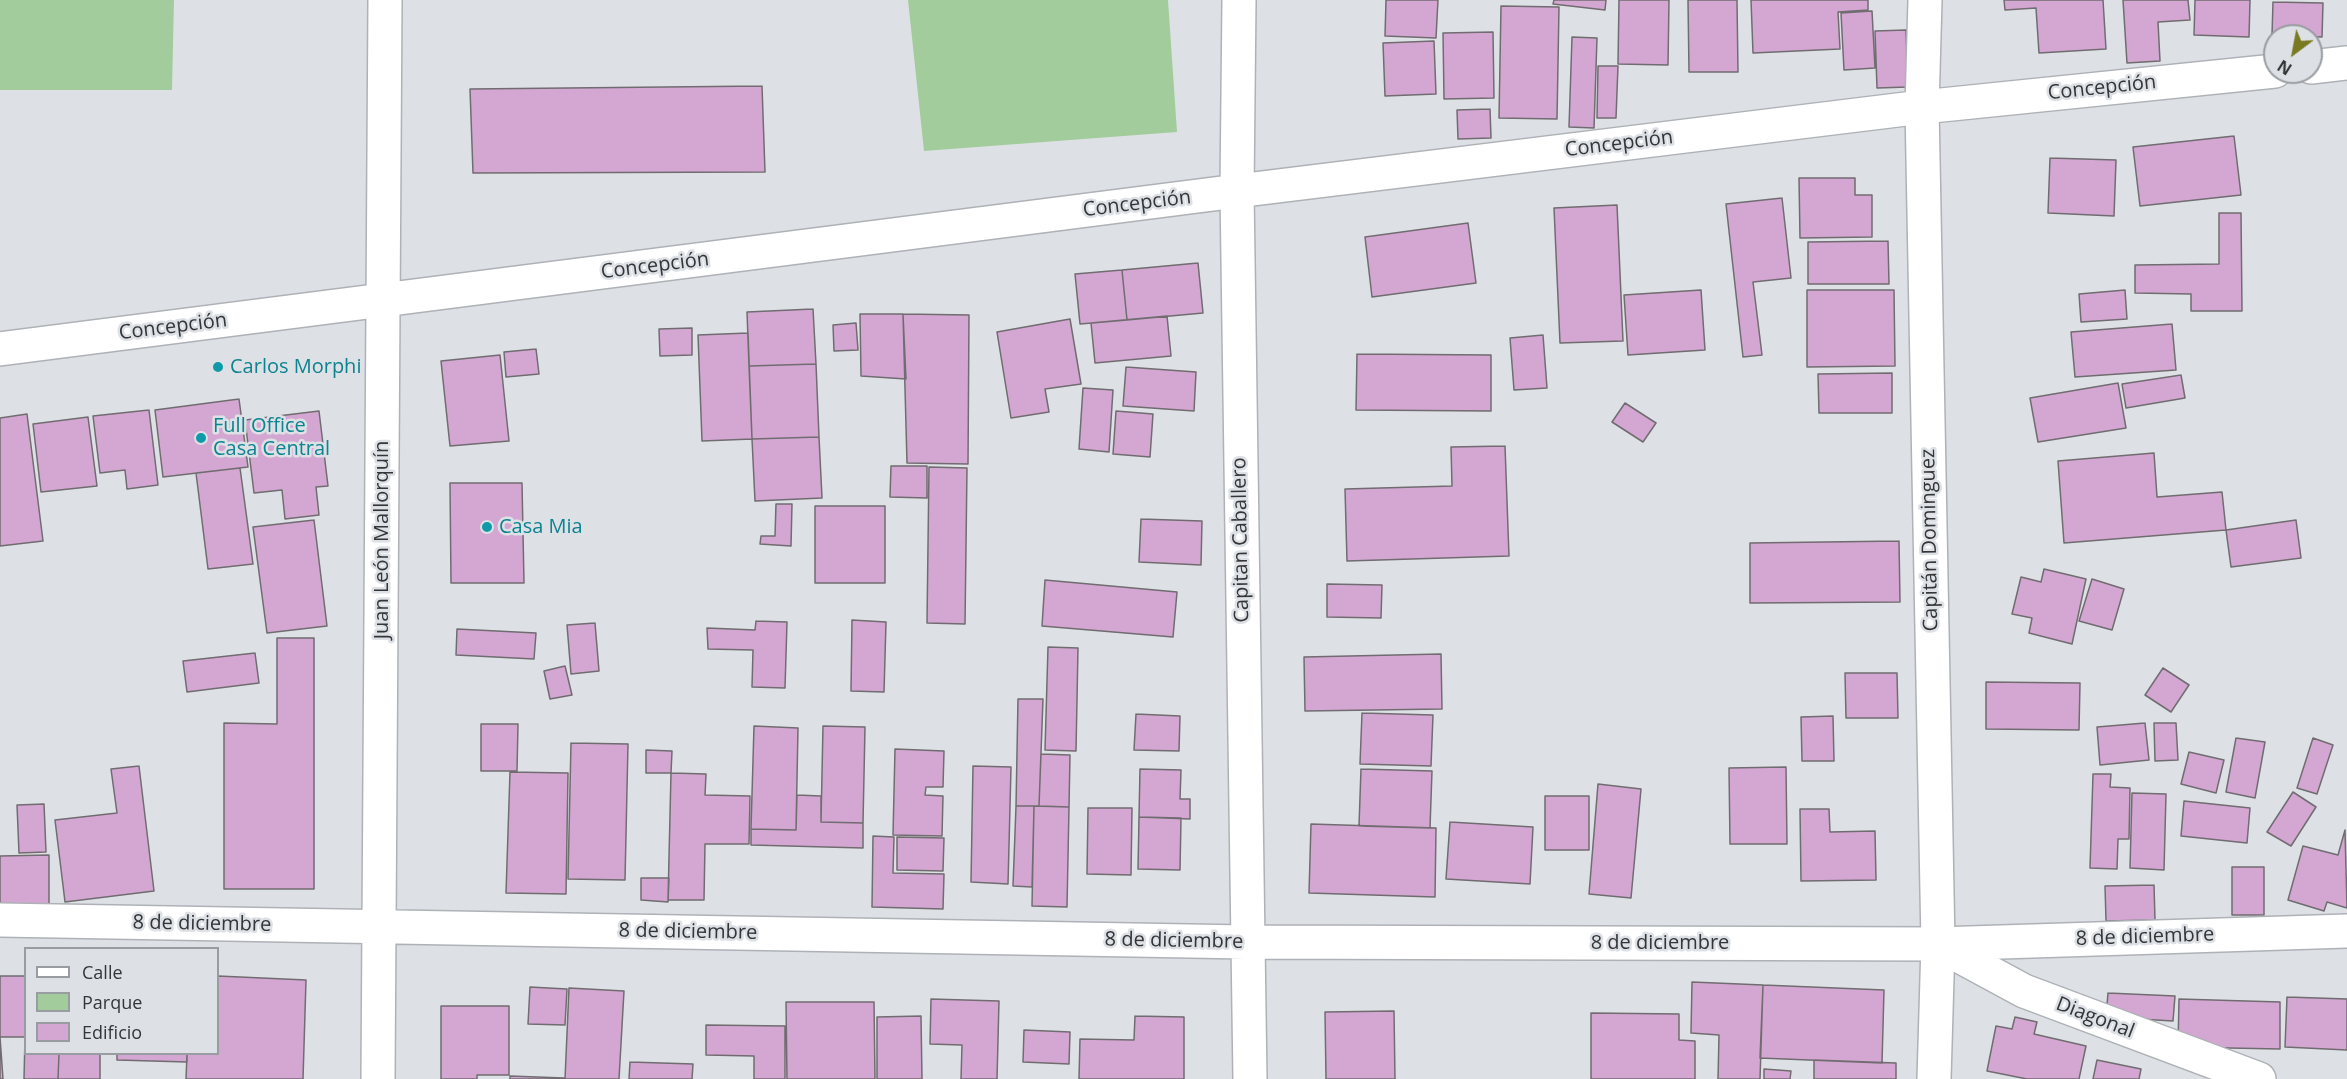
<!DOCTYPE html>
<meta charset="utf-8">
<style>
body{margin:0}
#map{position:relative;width:2347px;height:1079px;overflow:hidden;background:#dde1e6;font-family:"Open Sans",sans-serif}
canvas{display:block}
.legend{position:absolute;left:24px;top:947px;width:195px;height:108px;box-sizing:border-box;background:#dde1e6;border:2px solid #999ca0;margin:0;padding:8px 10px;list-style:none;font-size:18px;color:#333537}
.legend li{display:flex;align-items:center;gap:12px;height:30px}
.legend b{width:30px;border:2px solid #999ca0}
.north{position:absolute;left:2263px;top:24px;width:60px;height:60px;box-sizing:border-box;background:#dde1e6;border:2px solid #999ca0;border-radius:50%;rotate:212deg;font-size:16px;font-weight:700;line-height:24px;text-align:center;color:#333537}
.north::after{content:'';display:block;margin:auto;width:21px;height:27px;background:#7a7a22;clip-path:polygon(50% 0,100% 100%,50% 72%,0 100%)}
</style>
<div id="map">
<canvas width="2347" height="1079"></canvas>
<ul class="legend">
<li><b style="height:8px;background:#fff"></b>Calle</li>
<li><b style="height:16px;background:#a3cc9c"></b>Parque</li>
<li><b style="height:16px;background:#d4a7d3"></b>Edificio</li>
</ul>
<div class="north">N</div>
</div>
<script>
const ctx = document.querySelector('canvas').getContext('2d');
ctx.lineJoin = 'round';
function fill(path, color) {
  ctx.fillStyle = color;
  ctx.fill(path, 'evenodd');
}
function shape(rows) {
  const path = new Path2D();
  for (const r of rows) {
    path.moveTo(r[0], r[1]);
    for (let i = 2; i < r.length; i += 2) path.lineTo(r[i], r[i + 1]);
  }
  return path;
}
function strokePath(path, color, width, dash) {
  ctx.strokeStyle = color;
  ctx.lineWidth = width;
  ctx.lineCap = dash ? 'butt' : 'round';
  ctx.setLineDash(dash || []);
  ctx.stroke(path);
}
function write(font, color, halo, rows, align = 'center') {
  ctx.font = font + ' "Open Sans",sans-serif';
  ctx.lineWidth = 5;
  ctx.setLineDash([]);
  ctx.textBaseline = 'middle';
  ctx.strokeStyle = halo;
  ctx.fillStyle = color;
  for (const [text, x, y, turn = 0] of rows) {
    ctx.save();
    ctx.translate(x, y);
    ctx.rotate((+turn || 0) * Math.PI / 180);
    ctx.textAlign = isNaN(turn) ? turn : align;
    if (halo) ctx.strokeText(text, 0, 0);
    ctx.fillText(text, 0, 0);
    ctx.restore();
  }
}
fill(shape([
 [0,0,174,0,172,90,0,90],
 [908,0,1168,0,1177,132,924,151]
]), '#a3cc9c');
const building = shape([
 [1386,0,1438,0,1436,38,1385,36,1386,0],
 [1554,0,1606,0,1605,10,1553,4,1554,0],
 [1619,0,1669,0,1668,65,1618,64,1619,0],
 [1688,0,1737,0,1738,72,1689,72,1688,0],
 [1751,0,1868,0,1868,10,1838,12,1840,49,1753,53,1751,0],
 [2004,0,2103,0,2106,49,2039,53,2036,8,2005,10,2004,0],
 [2123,0,2188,0,2190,20,2158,22,2160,61,2127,63,2123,0],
 [2195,0,2250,0,2249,37,2194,35,2195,0],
 [2273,2,2323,3,2322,37,2272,35,2273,2],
 [1501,6,1559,7,1557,119,1499,118,1501,6],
 [1872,11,1875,68,1844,70,1841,13,1872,11],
 [1906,30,1908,87,1877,88,1875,31,1906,30],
 [1493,32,1494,98,1444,99,1443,33,1493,32],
 [1572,37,1597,38,1594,128,1569,127,1572,37],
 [1434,41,1436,94,1385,96,1383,43,1434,41],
 [1598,66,1618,66,1616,118,1597,118,1598,66],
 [762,86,765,172,473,173,470,89,762,86],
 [1490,109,1491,138,1458,139,1457,110,1490,109],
 [2234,136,2241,195,2140,206,2133,147,2234,136],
 [2050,158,2116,160,2114,216,2048,213,2050,158],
 [1799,178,1855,178,1855,195,1872,195,1872,237,1800,238,1799,178],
 [1782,198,1791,278,1753,282,1762,355,1743,357,1726,204,1782,198],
 [1617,205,1623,341,1560,343,1554,208,1617,205],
 [2219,213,2241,213,2242,311,2191,311,2191,294,2135,293,2135,265,2219,264,2219,213],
 [1468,223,1476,283,1372,297,1365,237,1468,223],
 [1888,241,1889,284,1808,284,1808,242,1888,241],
 [1198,263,1203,313,1127,320,1122,270,1198,263],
 [1122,270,1127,320,1080,324,1075,274,1122,270],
 [1701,290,1705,350,1628,355,1624,295,1701,290],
 [1807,290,1894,290,1895,366,1807,367,1807,290],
 [2125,290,2127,319,2081,322,2079,294,2125,290],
 [813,309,816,364,749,366,747,312,813,309],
 [860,314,903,314,906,379,861,376,860,314],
 [903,314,969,315,968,464,907,463,903,314],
 [1167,316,1171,356,1095,363,1091,323,1167,316],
 [1070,319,1081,384,1045,389,1049,412,1011,418,997,332,1070,319],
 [856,323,858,350,834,351,833,325,856,323],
 [2172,324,2176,370,2075,377,2071,332,2172,324],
 [692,328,692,355,660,356,659,329,692,328],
 [748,333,752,439,702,441,698,335,748,333],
 [1543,335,1547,388,1514,390,1510,338,1543,335],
 [536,349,539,374,506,377,504,352,536,349],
 [1357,354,1491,355,1491,411,1356,410,1357,354],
 [500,355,509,441,450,446,441,361,500,355],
 [816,364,819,437,752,439,749,366,816,364],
 [1126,367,1196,372,1194,411,1123,406,1126,367],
 [1892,373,1892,413,1819,413,1818,374,1892,373],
 [2181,375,2185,398,2126,408,2122,384,2181,375],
 [2118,383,2126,428,2038,442,2030,398,2118,383],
 [1083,388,1113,390,1109,452,1079,449,1083,388],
 [239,399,248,467,163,477,155,410,239,399],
 [1625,403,1656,423,1643,442,1612,422,1625,403],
 [149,410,158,485,127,489,125,470,100,473,93,416,149,410],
 [319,411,328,486,316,487,319,515,285,519,282,490,254,493,245,420,319,411],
 [1116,411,1153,414,1150,457,1113,454,1116,411],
 [27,414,43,541,0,546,0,418,27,414],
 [88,417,97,486,41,492,33,424,88,417],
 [819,437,822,498,755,501,752,439,819,437],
 [1505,446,1509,556,1347,561,1345,489,1452,486,1451,447,1505,446],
 [2154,453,2157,497,2222,492,2226,530,2064,543,2058,461,2154,453],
 [891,466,927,466,927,498,890,497,891,466],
 [929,467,967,468,965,624,927,623,929,467],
 [240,468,253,564,208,569,196,473,240,468],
 [450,483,522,483,524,583,451,583,450,483],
 [776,504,792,504,791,546,760,544,761,536,775,536,776,504],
 [815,506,885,506,885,583,815,583,815,506],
 [1141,519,1202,521,1201,565,1139,562,1141,519],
 [314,520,327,626,267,633,253,527,314,520],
 [2296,520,2301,558,2231,567,2226,530,2296,520],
 [1899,541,1900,602,1750,603,1750,543,1899,541],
 [2044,569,2086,579,2072,644,2029,633,2032,618,2012,614,2021,577,2041,582,2044,569],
 [2092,579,2124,589,2112,630,2079,621,2092,579],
 [1045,580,1177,592,1173,637,1042,626,1045,580],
 [1327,584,1382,585,1381,618,1327,617,1327,584],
 [852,620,886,622,884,692,851,691,852,620],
 [756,621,787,622,785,688,752,687,753,650,708,649,707,628,755,630,756,621],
 [595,623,599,671,571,674,567,625,595,623],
 [457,629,536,633,534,659,456,655,457,629],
 [277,638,314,638,314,889,224,889,224,723,277,724,277,638],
 [1048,647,1078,648,1076,751,1045,750,1048,647],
 [255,653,259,683,187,692,183,661,255,653],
 [1441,654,1442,709,1305,711,1304,657,1441,654],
 [565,666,572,695,550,699,544,671,565,666],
 [2163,668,2189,685,2171,712,2145,695,2163,668],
 [1845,673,1897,673,1898,718,1846,718,1845,673],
 [1986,682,2080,683,2079,730,1986,729,1986,682],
 [1018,699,1043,699,1039,806,1016,806,1018,699],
 [1362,713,1433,715,1431,766,1360,764,1362,713],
 [1136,714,1180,716,1179,751,1134,750,1136,714],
 [1833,716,1834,761,1802,761,1801,717,1833,716],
 [2145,723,2149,760,2100,765,2097,727,2145,723],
 [2154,723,2176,723,2178,760,2155,761,2154,723],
 [481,724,518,724,517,771,481,771,481,724],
 [754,726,798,728,796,830,751,829,754,726],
 [823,726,865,727,863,823,821,822,823,726],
 [2236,738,2265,742,2255,798,2226,792,2236,738],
 [2313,738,2333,745,2317,794,2297,788,2313,738],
 [571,743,628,744,625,880,568,879,571,743],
 [895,749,944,751,943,787,926,787,925,795,943,796,942,836,893,835,895,749],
 [646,750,672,751,671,773,646,773,646,750],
 [2189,752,2224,760,2216,793,2181,784,2189,752],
 [1041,754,1070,755,1069,807,1039,806,1041,754],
 [139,766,154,891,65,902,55,820,117,813,111,769,139,766],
 [973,766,1011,767,1008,884,971,882,973,766],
 [1786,767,1787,844,1730,844,1729,768,1786,767],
 [1140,769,1181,770,1180,799,1190,799,1190,819,1139,817,1140,769],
 [1361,769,1432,771,1430,828,1359,826,1361,769],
 [510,772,568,773,566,894,506,893,510,772],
 [671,773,706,774,705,795,750,796,749,844,705,844,704,900,668,900,671,773],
 [2093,774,2111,774,2110,787,2130,788,2129,839,2118,839,2117,869,2090,868,2093,774],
 [1598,784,1641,789,1631,898,1589,894,1598,784],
 [2293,792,2316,807,2291,846,2267,832,2293,792],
 [2132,793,2166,794,2164,870,2130,868,2132,793],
 [797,795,821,796,821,822,863,823,863,848,751,845,751,829,796,830,797,795],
 [1545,796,1589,796,1589,850,1545,850,1545,796],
 [2184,801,2250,808,2247,843,2181,836,2184,801],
 [44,804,46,852,19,853,17,805,44,804],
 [1016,806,1034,806,1032,887,1013,886,1016,806],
 [1034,806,1069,807,1067,907,1032,906,1034,806],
 [1088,808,1132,808,1131,875,1087,874,1088,808],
 [1800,809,1829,809,1830,832,1875,831,1876,880,1801,881,1800,809],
 [1139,817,1181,818,1180,870,1138,869,1139,817],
 [1450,822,1533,827,1530,884,1446,879,1450,822],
 [1311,824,1436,828,1435,897,1309,893,1311,824],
 [2345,830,2347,908,2327,902,2324,911,2288,900,2303,846,2338,855,2345,830],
 [873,836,894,837,893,873,944,874,943,909,872,907,873,836],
 [897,837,944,838,943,871,897,870,897,837],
 [49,855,49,908,0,909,0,856,49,855],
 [2232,867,2264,867,2264,915,2232,915,2232,867],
 [641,878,669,878,668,902,641,900,641,878],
 [2154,885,2155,920,2106,921,2105,886,2154,885],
 [0,976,26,976,26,1037,0,1037,0,976],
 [0,976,0,1037,3,1079,0,1079,0,976],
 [218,976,306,980,303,1079,186,1079,187,1054,218,1054,218,976],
 [1692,982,1763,985,1760,1079,1718,1079,1719,1035,1691,1033,1692,982],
 [1763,985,1884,990,1882,1063,1760,1058,1763,985],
 [530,987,567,989,565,1025,528,1024,530,987],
 [569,988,624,991,619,1079,565,1079,569,988],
 [2108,993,2175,996,2173,1021,2106,1017,2108,993],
 [2287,997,2347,999,2347,1050,2285,1047,2287,997],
 [931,999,999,1001,997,1079,961,1079,962,1045,930,1044,931,999],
 [2179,999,2280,1002,2280,1049,2178,1047,2179,999],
 [786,1002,874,1002,875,1079,787,1079,786,1002],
 [441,1006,509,1006,509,1075,477,1075,477,1079,441,1079,441,1006],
 [1394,1011,1395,1079,1326,1079,1325,1012,1394,1011],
 [1591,1013,1679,1014,1679,1040,1695,1041,1695,1079,1591,1079,1591,1013],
 [921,1016,922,1079,877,1079,877,1017,921,1016],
 [1135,1016,1184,1017,1184,1079,1079,1079,1080,1039,1134,1040,1135,1016],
 [2015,1017,2037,1022,2034,1034,2086,1046,2079,1079,2027,1079,1987,1071,1996,1026,2012,1029,2015,1017],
 [706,1025,785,1026,785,1079,754,1079,754,1056,706,1055,706,1025],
 [1024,1030,1070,1032,1069,1064,1023,1062,1024,1030],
 [25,1037,26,1054,59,1054,58,1079,24,1079,25,1037],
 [59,1054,100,1054,100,1079,58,1079,59,1054],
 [117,1054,187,1054,187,1062,117,1060,117,1054],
 [1814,1060,1896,1063,1896,1079,1814,1079,1814,1060],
 [2097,1060,2141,1069,2139,1079,2093,1079,2097,1060],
 [630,1062,693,1064,692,1079,629,1079,630,1062],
 [1764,1069,1791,1071,1790,1079,1764,1079,1764,1069],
 [510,1076,564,1078,564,1079,510,1079,510,1076]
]);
fill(building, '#d4a7d3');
strokePath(building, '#706c70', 1.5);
const minor = shape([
 [1239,0,1237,191,1250,1079],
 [1925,0,1922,107,1938,944,1934,1079],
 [2311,67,2347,63],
 [0,349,1237,191,1922,107,2275,71],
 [0,920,1246,942,1938,944,2347,931],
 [1939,945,2024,991,2259,1079],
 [378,1079,385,0]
]);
strokePath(minor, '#aeb2b6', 36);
strokePath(minor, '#fff', 33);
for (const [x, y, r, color] of [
 [218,367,6,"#0f9aa8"],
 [201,438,6,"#0f9aa8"],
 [487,527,6,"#0f9aa8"]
]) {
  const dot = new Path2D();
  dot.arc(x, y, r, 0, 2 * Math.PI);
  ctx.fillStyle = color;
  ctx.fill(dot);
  strokePath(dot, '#dde1e6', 2);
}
write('20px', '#333537', '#dde1e6', [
 ["Concepción",2102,88,-6],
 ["Concepción",1619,144,-7],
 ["Concepción",1137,204,-7],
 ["Concepción",655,266,-7],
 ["Concepción",173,327,-7],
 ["Juan León Mallorquín",382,540,-90],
 ["Capitan Caballero",1241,540,-91],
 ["Capitán Dominguez",1930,540,-91],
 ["8 de diciembre",202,924,1],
 ["8 de diciembre",688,932,1],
 ["8 de diciembre",2145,937,-2],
 ["8 de diciembre",1174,941,1],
 ["8 de diciembre",1660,943],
 ["Diagonal",2095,1018,21]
]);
write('20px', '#0d838f', '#dde1e6', [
 ["Carlos Morphi",230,367],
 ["Full Office",213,426],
 ["Casa Central",213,449],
 ["Casa Mia",499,527]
], 'left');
</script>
